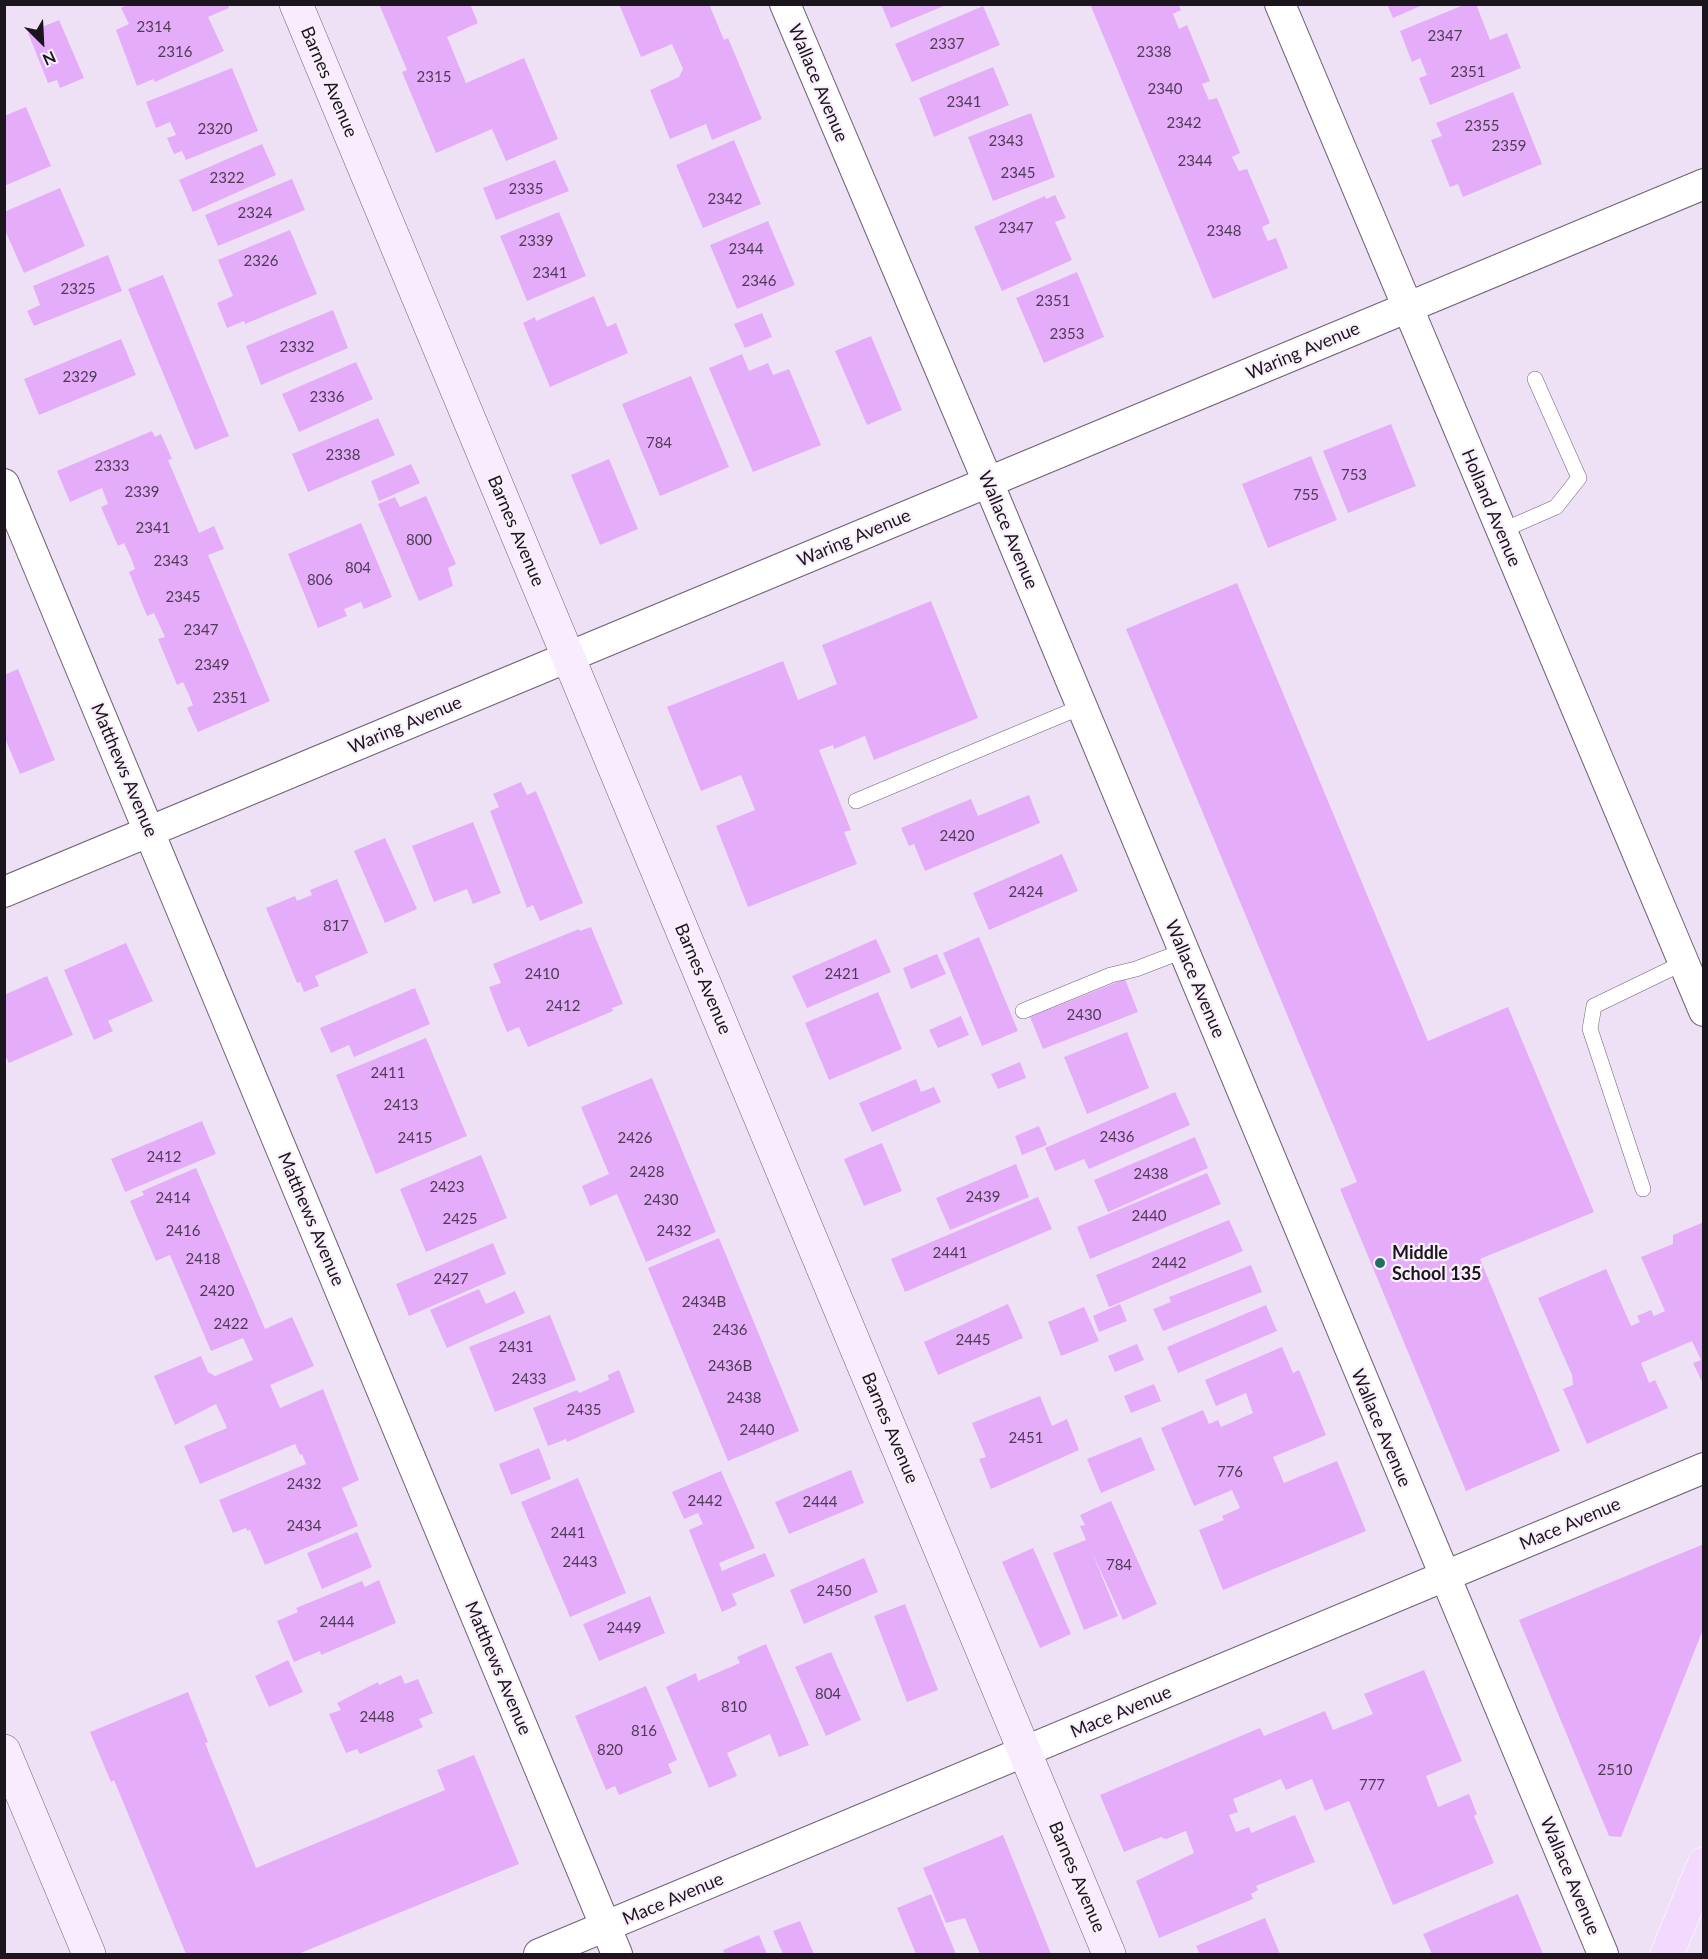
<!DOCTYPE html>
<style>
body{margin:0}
#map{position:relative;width:1708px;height:1959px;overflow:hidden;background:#efe1f5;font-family:Lato,sans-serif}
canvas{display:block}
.frame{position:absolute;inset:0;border:6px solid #1b161d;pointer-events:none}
.north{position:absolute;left:12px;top:12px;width:60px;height:60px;-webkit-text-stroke:4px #f9f0fc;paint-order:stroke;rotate:156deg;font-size:16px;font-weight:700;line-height:24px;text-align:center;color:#1b161d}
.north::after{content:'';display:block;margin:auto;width:21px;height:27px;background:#1b161d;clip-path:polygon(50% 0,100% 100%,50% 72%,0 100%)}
</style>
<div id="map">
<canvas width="1708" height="1959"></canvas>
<div class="frame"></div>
<div class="north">N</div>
</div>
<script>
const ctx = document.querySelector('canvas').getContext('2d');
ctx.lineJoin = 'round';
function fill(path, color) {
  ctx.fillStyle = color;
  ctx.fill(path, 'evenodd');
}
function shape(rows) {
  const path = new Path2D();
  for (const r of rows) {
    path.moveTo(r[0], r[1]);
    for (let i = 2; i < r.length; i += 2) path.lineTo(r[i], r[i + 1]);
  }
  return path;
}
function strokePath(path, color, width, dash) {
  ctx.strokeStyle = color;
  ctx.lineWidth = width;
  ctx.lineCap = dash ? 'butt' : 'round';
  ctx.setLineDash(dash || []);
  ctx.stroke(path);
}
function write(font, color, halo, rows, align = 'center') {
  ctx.font = font + ' Lato,sans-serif';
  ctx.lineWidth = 4.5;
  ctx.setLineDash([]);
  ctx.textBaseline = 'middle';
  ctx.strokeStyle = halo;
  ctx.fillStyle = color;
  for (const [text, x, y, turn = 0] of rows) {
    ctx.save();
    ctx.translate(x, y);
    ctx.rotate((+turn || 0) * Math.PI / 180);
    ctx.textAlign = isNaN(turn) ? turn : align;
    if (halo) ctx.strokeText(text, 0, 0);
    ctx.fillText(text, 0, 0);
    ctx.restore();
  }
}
fill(shape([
 [128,4,228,4,229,8,208,17,224,51,155,82,153,79,137,86,116,30,129,24,121,8],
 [379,4,470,4,478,23,447,37,466,83,524,58,558,139,506,161,492,129,436,153,402,72,407,70],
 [619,4,709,4,724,40,728,38,762,119,712,140,706,124,670,139,650,90,679,77,683,69,672,44,641,57],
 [881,4,946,4,946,5,891,28],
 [1090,4,1178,4,1181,10,1173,14,1179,29,1187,25,1210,81,1202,84,1209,100,1217,98,1240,153,1232,157,1239,171,1247,169,1270,223,1262,227,1265,235,1268,241,1276,238,1288,268,1213,299],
 [1387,4,1425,4,1393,18],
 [1466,4,1476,4,1490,40,1507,33,1521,68,1430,105,1419,78,1427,75,1420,58,1412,62,1400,31],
 [983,6,1000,45,912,82,895,44],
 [59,20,84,78,60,88,57,80,48,83,28,33],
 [993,67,1009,105,934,137,919,98],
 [232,68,258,131,186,160,182,151,174,154,167,138,176,135,170,122,156,128,146,102],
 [1513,92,1542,164,1463,197,1458,184,1450,187,1431,140,1442,136,1436,123],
 [26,107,51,166,4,186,4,116],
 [1031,113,1055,177,993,201,968,137],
 [734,140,761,204,703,228,676,165],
 [262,144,276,175,193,212,179,180],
 [555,160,569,191,496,220,483,188],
 [292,179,305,210,218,246,205,215],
 [60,188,85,246,24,273,4,228,4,212],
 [1055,195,1066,218,1055,222,1072,260,1002,291,974,227,1045,196,1046,199],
 [559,212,586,276,527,301,500,236],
 [768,221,795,285,737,309,710,245],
 [290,230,317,294,245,324,244,321,227,328,217,303,233,296,218,260],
 [108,255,122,291,34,326,27,311,40,305,33,286],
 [1077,272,1104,337,1044,363,1016,298],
 [163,275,229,436,195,450,128,289],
 [594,296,607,327,616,323,628,353,550,387,523,323,535,317,536,321],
 [333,310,348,348,261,385,246,346],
 [762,313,772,337,745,348,734,324],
 [871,336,902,410,867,425,835,351],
 [121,339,136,375,39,415,24,379],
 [742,354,749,371,768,363,773,375,789,369,821,445,753,472,709,368],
 [356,362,373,399,299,432,282,394],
 [691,376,729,467,660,496,622,404],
 [378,418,395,455,308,492,292,454],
 [1391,424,1416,486,1348,513,1323,451],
 [152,431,155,437,161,434,172,459,168,460,199,533,214,526,224,549,208,555,270,701,198,732,187,708,193,705,189,695,183,682,177,685,158,639,165,637,154,613,147,616,129,572,135,569,131,558,124,543,118,546,101,507,108,504,102,488,70,502,57,471],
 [1311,456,1337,520,1268,548,1242,484],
 [609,459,638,529,600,545,571,475],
 [411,464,420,483,379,501,371,481],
 [426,496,456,564,448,568,453,586,419,601,378,504,395,497,400,507],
 [361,523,392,597,364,609,361,602,344,609,347,616,318,628,288,554],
 [1237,583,1428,1041,1508,1007,1594,1212,1480,1259,1560,1451,1466,1491,1340,1189,1357,1182,1126,629],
 [931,601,978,718,874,760,865,736,834,749,833,745,819,750,851,830,844,832,857,864,748,907,716,826,755,810,741,775,701,791,667,707,783,661,798,700,837,684,822,645],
 [18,669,55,760,20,774,4,736,4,675],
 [521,782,527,795,536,791,583,903,540,921,533,905,527,908,490,811,499,807,493,794],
 [1029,795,1040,823,925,871,914,844,909,846,901,828,971,799,978,816],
 [473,822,501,893,473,904,467,889,434,902,412,846],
 [385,838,417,909,385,923,354,851],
 [1062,854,1078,891,989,930,973,893],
 [337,879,368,953,315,976,319,986,304,992,300,982,297,983,266,908,295,896,297,901,312,895,310,890],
 [591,927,623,1004,612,1008,613,1011,528,1047,519,1027,507,1032,498,1010,489,987,501,983,493,964,579,929,580,931],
 [979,937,1018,1031,982,1046,943,953],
 [876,939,891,972,807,1008,792,976],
 [126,943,153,1001,108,1021,113,1031,94,1040,64,970],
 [937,954,946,974,911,989,903,968],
 [47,976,73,1035,9,1063,4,1053,4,995],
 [1125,979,1138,1012,1043,1049,1030,1017],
 [415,988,430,1024,354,1057,349,1045,331,1053,320,1028],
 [878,992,902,1049,829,1080,805,1023],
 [961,1016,969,1035,938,1048,929,1030],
 [1127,1032,1149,1088,1087,1114,1064,1057],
 [426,1038,467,1136,376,1174,336,1075],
 [1020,1062,1026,1078,998,1089,991,1074],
 [652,1078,716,1232,646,1262,617,1194,590,1206,582,1186,609,1174,581,1107],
 [916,1079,921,1092,934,1087,941,1102,872,1132,859,1103],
 [1175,1092,1190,1125,1089,1169,1084,1159,1055,1171,1045,1148],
 [202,1121,216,1154,125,1192,111,1159],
 [1039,1126,1047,1145,1022,1155,1015,1136],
 [1195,1137,1208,1168,1108,1212,1094,1180],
 [882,1143,902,1191,864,1206,844,1159],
 [481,1155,507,1218,426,1252,400,1189],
 [1016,1164,1029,1197,950,1230,936,1198],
 [196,1168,265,1329,292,1317,314,1366,270,1385,280,1408,323,1389,359,1480,342,1488,358,1526,265,1565,250,1530,247,1531,246,1528,233,1533,219,1500,306,1464,302,1454,300,1455,295,1444,200,1484,184,1446,227,1428,216,1404,175,1425,154,1376,201,1356,208,1372,215,1376,253,1360,243,1338,211,1351,170,1255,156,1261,130,1201,144,1195,142,1191],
 [1207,1173,1221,1204,1090,1259,1077,1227],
 [1038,1197,1052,1229,905,1292,891,1259],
 [1229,1220,1243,1251,1109,1307,1096,1275],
 [1704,1222,1704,1386,1693,1363,1701,1360,1692,1341,1641,1363,1649,1383,1655,1380,1668,1408,1587,1444,1563,1389,1573,1385,1572,1375,1538,1298,1606,1269,1631,1326,1640,1322,1637,1316,1651,1310,1654,1316,1665,1311,1641,1257,1673,1244,1673,1235],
 [719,1238,799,1431,728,1461,648,1268],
 [493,1243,506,1274,409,1316,396,1284],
 [1251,1265,1262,1292,1163,1331,1153,1309,1171,1302,1169,1297],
 [479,1289,486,1304,515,1291,525,1313,447,1348,430,1310],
 [1008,1304,1023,1338,938,1375,924,1342],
 [1120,1304,1127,1321,1099,1332,1093,1316],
 [1266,1305,1277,1331,1178,1373,1167,1347],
 [1084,1307,1099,1341,1061,1356,1048,1322],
 [550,1315,576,1380,495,1412,469,1347],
 [1137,1344,1144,1360,1115,1372,1108,1356],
 [1282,1347,1293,1373,1299,1370,1326,1435,1273,1457,1284,1483,1337,1461,1366,1531,1223,1590,1199,1530,1224,1520,1222,1516,1240,1508,1232,1490,1194,1506,1161,1428,1203,1410,1209,1424,1218,1420,1221,1427,1253,1413,1246,1393,1216,1406,1205,1380],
 [619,1370,635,1412,567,1442,566,1439,548,1446,533,1408,577,1390,579,1393,609,1380,608,1375],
 [1154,1384,1161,1401,1131,1413,1124,1396],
 [1040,1396,1052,1426,1067,1419,1079,1450,991,1489,979,1459,986,1457,972,1423],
 [1141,1437,1155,1470,1101,1493,1087,1459],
 [539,1448,551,1479,511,1495,499,1464],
 [851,1470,864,1503,789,1534,775,1502],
 [721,1471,755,1548,719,1563,722,1571,765,1553,775,1576,732,1594,737,1605,722,1612,689,1530,703,1524,698,1513,684,1519,672,1492],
 [578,1478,626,1593,570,1617,521,1502],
 [1111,1501,1157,1604,1123,1620,1092,1552,1118,1616,1084,1630,1053,1553,1086,1540,1080,1526,1085,1525,1080,1515],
 [357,1532,372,1567,322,1589,307,1553],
 [1704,1544,1704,1627,1621,1837,1609,1836,1519,1620],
 [1033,1548,1071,1634,1040,1648,1002,1562],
 [864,1558,878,1592,804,1624,790,1590],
 [379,1580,396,1623,321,1655,320,1651,294,1662,277,1621,298,1612,296,1608,362,1581,365,1587],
 [650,1596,665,1633,599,1661,583,1624],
 [905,1604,938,1690,907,1702,874,1616],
 [766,1644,809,1745,779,1757,770,1734,727,1753,737,1776,709,1788,666,1687,696,1673,698,1681,740,1663,737,1657],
 [831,1652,861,1720,826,1736,795,1667],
 [288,1660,303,1692,269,1707,255,1676],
 [1424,1670,1462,1761,1426,1776,1438,1807,1469,1794,1477,1814,1474,1816,1494,1863,1393,1905,1349,1801,1325,1811,1312,1779,1286,1790,1281,1779,1233,1799,1238,1812,1229,1815,1236,1832,1249,1827,1251,1833,1295,1815,1315,1862,1256,1886,1258,1890,1251,1894,1253,1899,1159,1938,1136,1881,1194,1853,1186,1831,1166,1839,1161,1837,1124,1852,1100,1795,1260,1728,1264,1736,1325,1711,1333,1730,1373,1714,1364,1694],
 [401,1675,405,1684,418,1679,433,1713,419,1719,423,1727,360,1754,357,1749,346,1753,329,1714,341,1710,337,1703,378,1682,379,1685],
 [646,1686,677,1760,668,1764,672,1773,619,1795,615,1786,606,1790,575,1716],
 [188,1692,208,1742,205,1743,256,1868,445,1790,437,1770,474,1755,519,1864,298,1954,186,1954,114,1780,111,1782,90,1732],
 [1003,1835,1051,1954,980,1954,965,1918,946,1923,923,1868],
 [931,1894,956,1954,916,1954,897,1908],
 [1518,1894,1543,1954,1432,1954,1423,1934],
 [1265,1918,1280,1954,1200,1954,1196,1946],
 [800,1921,814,1954,783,1954,773,1931],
 [759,1935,767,1954,725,1954,723,1950]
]), '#e5acfa');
const lane = shape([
 [1501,531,1556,507,1579,478,1535,379],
 [856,801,1081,707],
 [1023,1011,1111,975,1136,969,1183,951],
 [1643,1189,1590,1029,1594,1006,1683,963]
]);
const street = shape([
 [785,4,988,482,1603,1954],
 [1280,4,1704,1011],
 [4,484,617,1954],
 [4,892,1704,184],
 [539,1954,1704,1468]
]);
const secondary = shape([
 [296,4,1109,1954],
 [4,1751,89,1954]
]);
const primary = shape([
 [1667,1954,1704,1864]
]);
strokePath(lane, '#6f6374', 16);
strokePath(street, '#6f6374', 32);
strokePath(secondary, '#6f6374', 34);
strokePath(primary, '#fff', 34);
strokePath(lane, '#fff', 15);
strokePath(street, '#fff', 30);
strokePath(secondary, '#f9ecfe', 33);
strokePath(primary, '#f3d9fd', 33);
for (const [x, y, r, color] of [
 [1380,1263,6,"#236d67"]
]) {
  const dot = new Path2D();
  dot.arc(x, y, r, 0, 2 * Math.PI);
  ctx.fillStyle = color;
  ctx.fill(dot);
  strokePath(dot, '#f9f0fc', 2);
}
write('15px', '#4e3c54', null, [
 ["2314",154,27],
 ["2347",1445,36],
 ["2337",947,44],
 ["2316",175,52],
 ["2338",1154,52],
 ["2351",1468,72],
 ["2315",434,77],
 ["2340",1165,89],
 ["2341",964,102],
 ["2342",1184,123],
 ["2355",1482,126],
 ["2320",215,129],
 ["2343",1006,141],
 ["2359",1509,146],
 ["2344",1195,161],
 ["2345",1018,173],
 ["2322",227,178],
 ["2335",526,189],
 ["2342",725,199],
 ["2324",255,213],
 ["2347",1016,228],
 ["2348",1224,231],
 ["2339",536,241],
 ["2344",746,249],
 ["2326",261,261],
 ["2341",550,273],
 ["2346",759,281],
 ["2325",78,289],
 ["2351",1053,301],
 ["2353",1067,334],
 ["2332",297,347],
 ["2329",80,377],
 ["2336",327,397],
 ["784",659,443],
 ["2338",343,455],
 ["2333",112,466],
 ["753",1354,475],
 ["2339",142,492],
 ["755",1306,495],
 ["2341",153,528],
 ["800",419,540],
 ["2343",171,561],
 ["804",358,568],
 ["806",320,580],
 ["2345",183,597],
 ["2347",201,630],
 ["2349",212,665],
 ["2351",230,698],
 ["2420",957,836],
 ["2424",1026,892],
 ["817",336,926],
 ["2410",542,974],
 ["2421",842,974],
 ["2412",563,1006],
 ["2430",1084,1015],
 ["2411",388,1073],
 ["2413",401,1105],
 ["2436",1117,1137],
 ["2415",415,1138],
 ["2426",635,1138],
 ["2412",164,1157],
 ["2428",647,1172],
 ["2438",1151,1174],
 ["2423",447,1187],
 ["2439",983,1197],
 ["2414",173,1198],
 ["2430",661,1200],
 ["2440",1149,1216],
 ["2425",460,1219],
 ["2416",183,1231],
 ["2432",674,1231],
 ["2441",950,1253],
 ["2418",203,1259],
 ["2442",1169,1263],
 ["2427",451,1279],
 ["2420",217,1291],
 ["2434B",704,1302],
 ["2422",231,1324],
 ["2436",730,1330],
 ["2445",973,1340],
 ["2431",516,1347],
 ["2436B",730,1366],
 ["2433",529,1379],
 ["2438",744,1398],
 ["2435",584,1410],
 ["2440",757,1430],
 ["2451",1026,1438],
 ["776",1230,1472],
 ["2432",304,1484],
 ["2442",705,1501],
 ["2444",820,1502],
 ["2434",304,1526],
 ["2441",568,1533],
 ["2443",580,1562],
 ["784",1119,1565],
 ["2450",834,1591],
 ["2444",337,1622],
 ["2449",624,1628],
 ["804",828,1694],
 ["810",734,1707],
 ["2448",377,1717],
 ["816",644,1731],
 ["820",610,1750],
 ["2510",1615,1770],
 ["777",1372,1785]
]);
write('18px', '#1b161d', '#f9f0fc', [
 ["Barnes Avenue",329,82,67],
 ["Wallace Avenue",818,83,67],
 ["Waring Avenue",1303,351,-23],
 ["Holland Avenue",1491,508,67],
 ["Wallace Avenue",1008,530,67],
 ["Barnes Avenue",516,531,67],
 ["Waring Avenue",854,538,-23],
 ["Waring Avenue",405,725,-23],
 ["Matthews Avenue",124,770,67],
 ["Barnes Avenue",703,979,67],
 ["Wallace Avenue",1195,979,67],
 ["Matthews Avenue",311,1219,67],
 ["Barnes Avenue",890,1428,67],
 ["Wallace Avenue",1381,1428,67],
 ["Mace Avenue",1570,1524,-23],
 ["Matthews Avenue",498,1668,67],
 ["Mace Avenue",1121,1712,-23],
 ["Wallace Avenue",1570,1876,67],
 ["Barnes Avenue",1077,1877,67],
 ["Mace Avenue",673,1899,-23]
]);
write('bold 18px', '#1b161d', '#f9f0fc', [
 ["Middle",1392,1253],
 ["School 135",1392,1274]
], 'left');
</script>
